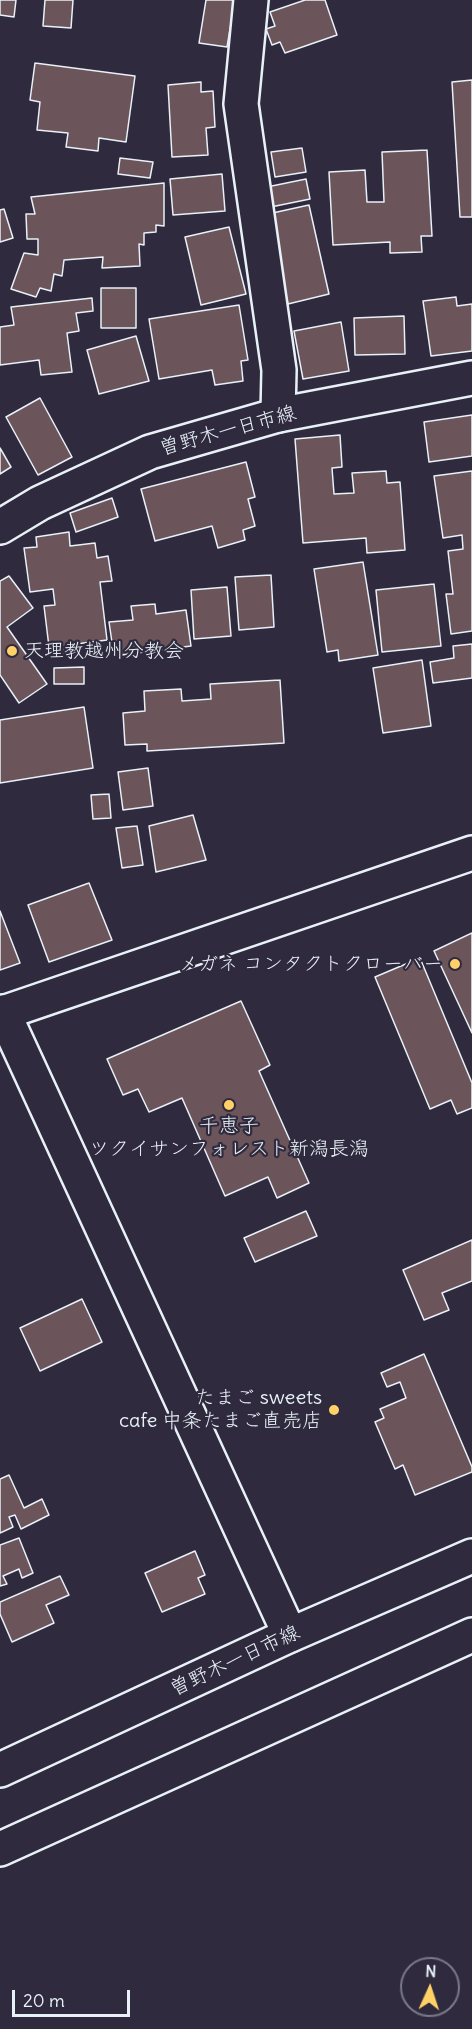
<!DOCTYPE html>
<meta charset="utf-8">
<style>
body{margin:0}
#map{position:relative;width:472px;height:2029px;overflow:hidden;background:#2f2a3d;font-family:Delius,sans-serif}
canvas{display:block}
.north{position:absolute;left:400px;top:1957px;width:60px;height:60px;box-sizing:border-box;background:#2f2a3d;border:2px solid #797a88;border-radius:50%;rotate:3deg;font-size:16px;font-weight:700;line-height:24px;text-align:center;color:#e8f1f8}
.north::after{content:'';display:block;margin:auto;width:21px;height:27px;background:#ffd166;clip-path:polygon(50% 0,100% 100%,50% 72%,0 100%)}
.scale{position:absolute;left:12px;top:1990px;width:118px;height:27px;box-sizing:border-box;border:3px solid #e8f1f8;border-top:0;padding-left:8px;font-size:18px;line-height:21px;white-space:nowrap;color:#e8f1f8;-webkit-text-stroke:4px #2f2a3d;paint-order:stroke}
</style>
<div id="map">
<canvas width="472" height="2029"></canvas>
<div class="north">N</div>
<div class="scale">20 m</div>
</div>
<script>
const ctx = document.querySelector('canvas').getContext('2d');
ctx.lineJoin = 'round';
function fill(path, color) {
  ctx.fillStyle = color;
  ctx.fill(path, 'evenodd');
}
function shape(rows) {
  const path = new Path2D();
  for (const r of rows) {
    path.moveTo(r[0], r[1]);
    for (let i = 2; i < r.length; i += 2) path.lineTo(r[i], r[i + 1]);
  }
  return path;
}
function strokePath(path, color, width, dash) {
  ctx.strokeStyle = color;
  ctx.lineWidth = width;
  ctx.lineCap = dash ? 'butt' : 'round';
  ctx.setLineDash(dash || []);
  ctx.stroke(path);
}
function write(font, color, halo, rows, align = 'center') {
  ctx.font = font + ' Delius,"Klee One",sans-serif';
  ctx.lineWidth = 4.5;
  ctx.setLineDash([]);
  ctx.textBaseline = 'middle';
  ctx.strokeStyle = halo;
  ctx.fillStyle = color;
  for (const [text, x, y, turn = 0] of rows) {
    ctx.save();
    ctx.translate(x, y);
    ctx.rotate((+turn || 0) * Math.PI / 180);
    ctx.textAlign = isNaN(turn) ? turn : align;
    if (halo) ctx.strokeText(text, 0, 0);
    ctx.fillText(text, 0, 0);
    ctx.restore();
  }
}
const building = shape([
 [0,0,16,0,14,17,0,15,0,0],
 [45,0,73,0,71,28,43,26,45,0],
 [206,0,235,0,227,47,199,43,206,0],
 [305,0,325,0,337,35,285,53,280,42,272,45,266,29,275,26,270,12,305,0],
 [35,63,135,76,126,142,99,138,98,151,66,147,68,133,37,130,40,102,30,100,35,63],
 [472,80,472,217,460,217,452,82,472,80],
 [201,82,201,92,213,91,215,127,206,128,208,155,172,157,168,85,201,82],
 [302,148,306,172,275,177,271,152,302,148],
 [427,150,432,236,421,236,422,252,390,253,390,242,333,245,329,172,365,170,367,202,384,202,382,152,427,150],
 [120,158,153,162,150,178,118,174,120,158],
 [222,174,225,211,173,215,170,179,222,174],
 [306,179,310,199,266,208,262,188,306,179],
 [164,183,164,226,156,225,156,232,144,233,144,245,139,244,140,266,102,268,103,257,64,260,62,276,54,274,51,291,40,288,36,297,11,289,24,253,38,255,38,239,27,239,26,214,35,214,31,197,164,183],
 [309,205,329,294,288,304,268,214,309,205],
 [4,209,13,238,0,242,0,210,4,209],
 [229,227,246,294,201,305,185,237,229,227],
 [101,288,136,288,136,328,101,328,101,288],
 [456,297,457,306,472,304,472,351,431,356,423,301,456,297],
 [92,298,93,311,76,313,79,331,67,333,72,372,41,375,39,360,0,365,0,327,14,325,11,307,92,298],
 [239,305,248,360,241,361,243,381,215,385,212,370,159,379,149,319,239,305],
 [404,316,405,354,355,355,354,318,404,316],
 [341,322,349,371,303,379,294,331,341,322],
 [136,336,149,381,99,394,87,350,136,336],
 [40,398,72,457,38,475,6,417,40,398],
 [472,415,472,456,429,462,424,422,472,415],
 [340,435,342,467,332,468,334,494,354,493,352,473,386,471,387,483,400,482,405,550,367,553,366,538,303,543,295,439,340,435],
 [0,448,11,467,0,474,0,448],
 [246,462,255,497,248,499,255,526,243,530,245,540,218,548,212,526,155,541,141,489,246,462],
 [472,471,472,631,451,634,446,594,453,594,448,551,463,549,462,535,443,538,434,476,472,471],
 [112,498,118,517,76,532,70,513,112,498],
 [69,532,70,546,95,543,97,558,108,556,112,581,100,582,107,640,76,644,77,651,50,655,44,606,55,605,53,589,30,592,24,548,37,547,36,537,69,532],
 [363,562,378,655,339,661,338,650,327,652,314,569,363,562],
 [271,575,274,627,239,630,235,577,271,575],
 [9,576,33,608,7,627,47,684,19,703,0,675,0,581,9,576],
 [434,584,441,646,382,652,376,590,434,584],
 [227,587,231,636,194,639,191,590,227,587],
 [155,604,156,614,186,610,191,646,114,656,109,622,133,620,131,606,155,604],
 [472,644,472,678,433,683,430,662,454,658,453,646,472,644],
 [422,660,431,726,383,733,373,668,422,660],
 [84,667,84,684,54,684,54,668,84,667],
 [280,680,284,743,147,751,147,744,125,745,123,713,145,711,144,691,181,689,182,701,211,699,210,684,280,680],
 [84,707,93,768,0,783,0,720,84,707],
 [148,768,153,806,123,810,118,772,148,768],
 [109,794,111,818,93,819,91,795,109,794],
 [193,815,206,860,156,872,149,826,193,815],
 [137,826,143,865,122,868,116,828,137,826],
 [89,883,112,940,49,962,28,905,89,883],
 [0,911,20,963,0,970,0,911],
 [472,933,472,1033,434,951,472,933],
 [420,958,472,1083,472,1108,457,1114,451,1100,430,1109,375,977,420,958],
 [241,1001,270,1065,259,1071,309,1183,277,1198,268,1177,225,1196,182,1098,149,1112,138,1089,123,1095,107,1059,241,1001],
 [306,1211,317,1236,255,1262,244,1238,306,1211],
 [472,1240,472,1281,442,1293,449,1310,424,1320,403,1270,472,1240],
 [82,1299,102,1342,40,1371,20,1328,82,1299],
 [424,1354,472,1467,472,1472,415,1495,403,1465,395,1469,375,1422,384,1418,380,1409,406,1398,400,1382,387,1387,381,1373,424,1354],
 [9,1475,24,1508,42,1499,49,1515,21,1529,15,1515,9,1517,13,1527,0,1533,0,1479,9,1475],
 [19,1538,33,1573,22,1578,19,1569,3,1576,7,1584,0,1586,0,1545,19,1538],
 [195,1551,205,1575,198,1578,205,1594,162,1612,145,1573,195,1551],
 [60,1576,69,1595,46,1605,54,1623,12,1642,0,1614,0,1602,60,1576]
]);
fill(building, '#6b555b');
strokePath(building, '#e8f1f8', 1.5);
const street = shape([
 [251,0,241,104,279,370,278,415],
 [3,1012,290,1635]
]);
const secondary = shape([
 [0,527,40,503,150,452,278,415,472,378],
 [0,1014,472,853],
 [0,1770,290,1635,472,1556],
 [0,1849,472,1635]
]);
strokePath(street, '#e8f1f8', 38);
strokePath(secondary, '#e8f1f8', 38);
strokePath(street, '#2f2a3d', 33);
strokePath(secondary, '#2f2a3d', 33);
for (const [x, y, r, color] of [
 [12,651,6,"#ffd166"],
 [455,964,6,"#ffd166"],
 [229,1105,6,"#ffd166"],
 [334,1410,6,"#ffd166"]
]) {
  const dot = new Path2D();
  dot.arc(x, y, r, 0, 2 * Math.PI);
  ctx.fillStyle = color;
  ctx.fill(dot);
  strokePath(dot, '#2f2a3d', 2);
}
write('20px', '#e8f1f8', '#2f2a3d', [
 ["曽野木一日市線",228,431,-15],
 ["曽野木一日市線",235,1661,-25]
]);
write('20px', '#e8f1f8', '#2f2a3d', [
 ["天理教越州分教会",24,651,"left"],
 ["メガネ コンタクトクローバー",443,964],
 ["千恵子",229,1126,"center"],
 ["ツクイサンフォレスト新潟長潟",229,1149,"center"],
 ["たまご sweets",322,1398],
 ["cafe 中条たまご直売店",322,1421]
], 'right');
</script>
